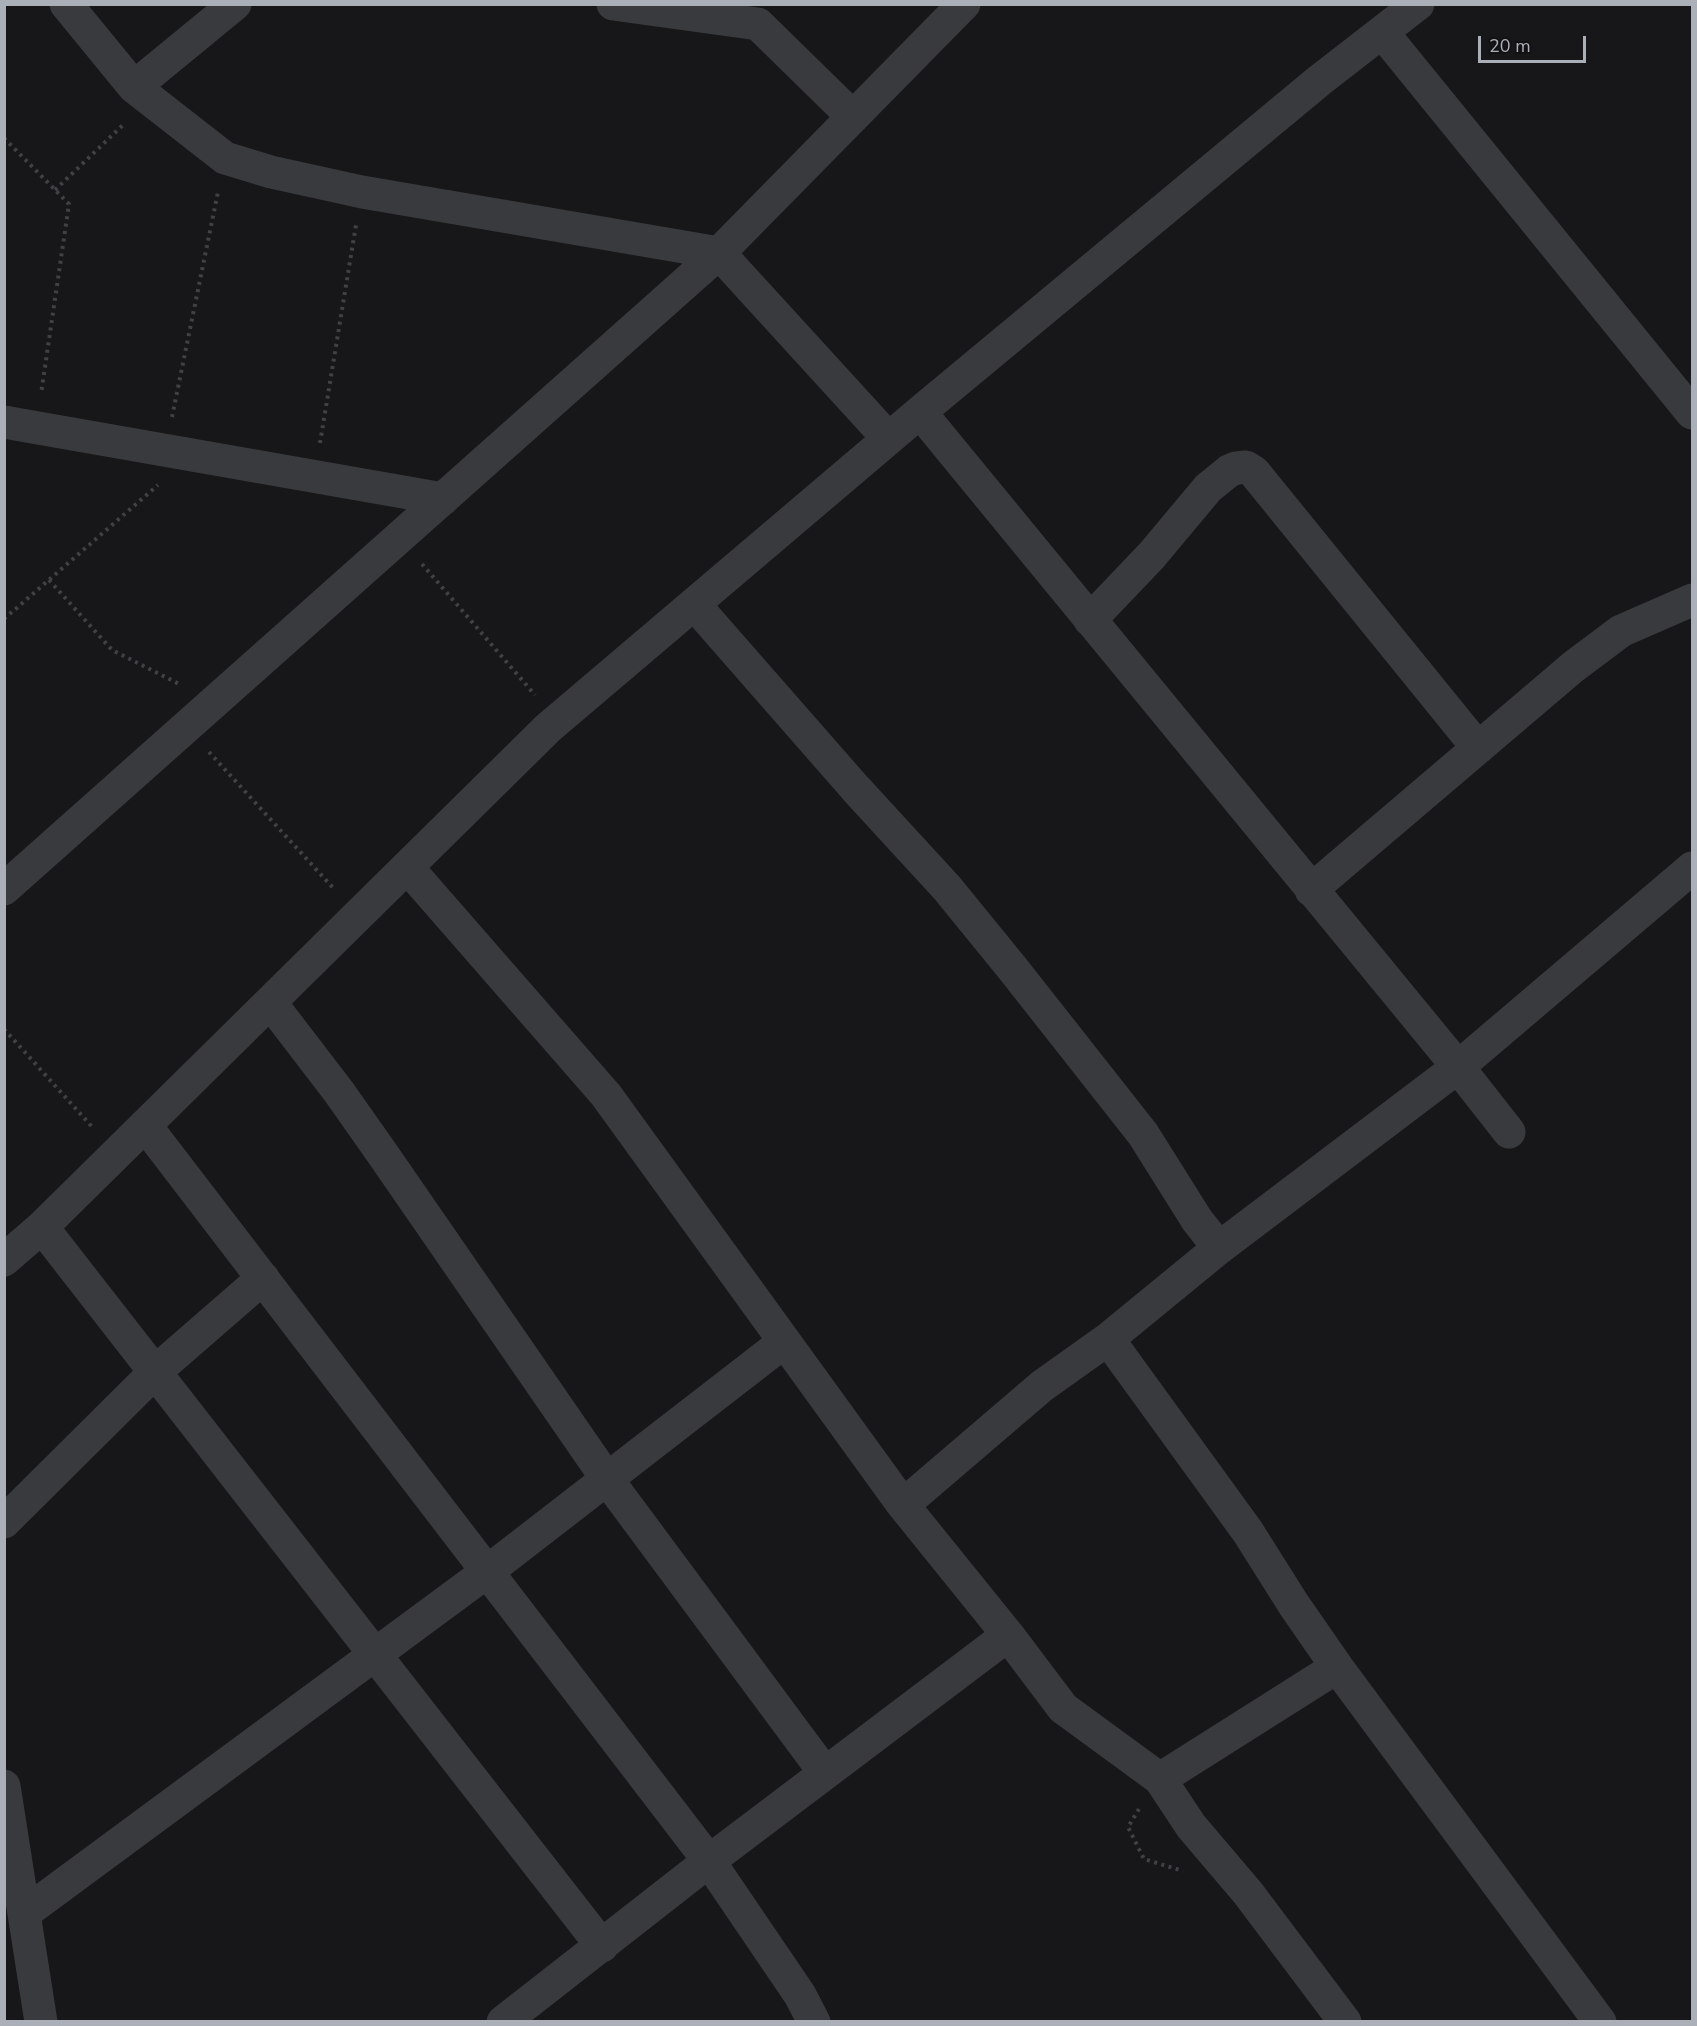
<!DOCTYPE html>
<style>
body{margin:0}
#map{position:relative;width:1697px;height:2026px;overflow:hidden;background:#171719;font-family:"Nunito Sans",sans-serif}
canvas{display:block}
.frame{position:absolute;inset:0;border:6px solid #abb0b8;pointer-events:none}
.scale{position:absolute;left:1478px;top:36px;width:108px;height:27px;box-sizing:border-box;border:3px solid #abb0b8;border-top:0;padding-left:8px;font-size:18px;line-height:21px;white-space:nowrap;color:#abb0b8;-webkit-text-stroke:4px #121214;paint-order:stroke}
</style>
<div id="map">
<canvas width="1697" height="2026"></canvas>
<div class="frame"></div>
<div class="scale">20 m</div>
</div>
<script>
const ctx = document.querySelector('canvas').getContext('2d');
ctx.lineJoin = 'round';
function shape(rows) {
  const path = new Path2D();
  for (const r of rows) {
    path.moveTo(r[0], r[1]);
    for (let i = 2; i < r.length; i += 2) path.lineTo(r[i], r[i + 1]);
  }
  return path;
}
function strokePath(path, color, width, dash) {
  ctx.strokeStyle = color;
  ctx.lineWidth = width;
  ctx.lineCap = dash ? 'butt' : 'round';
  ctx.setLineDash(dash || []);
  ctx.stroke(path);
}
strokePath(shape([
 [4,138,69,204,41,394],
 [55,190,125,123],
 [172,417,218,192],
 [320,443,356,225],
 [422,564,535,695],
 [49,580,112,650,181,685],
 [4,619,158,485],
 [209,752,335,890],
 [4,1029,94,1129],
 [1139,1809,1128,1827,1144,1859,1183,1871]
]), '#3f4145', 4, [3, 4.5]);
strokePath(shape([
 [66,4,134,87,225,158,271,172,362,192,719,253,888,438],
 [613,4,758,24,853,117],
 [1382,32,1692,413],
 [134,87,235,4],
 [920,412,1458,1067,1509,1132],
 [4,422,443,499],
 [694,604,856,789,947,888,1013,969,1143,1134,1197,1220,1219,1248],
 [1090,620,1152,555,1208,488,1229,471,1236,468,1246,467,1254,472,1478,748],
 [407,867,606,1095,903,1505,1008,1635,1063,1708,1160,1779],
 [4,889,719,253,964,4],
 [1311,890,1573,667,1621,631,1692,600],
 [270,1002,339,1092,384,1156,607,1479,825,1773],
 [145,1125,709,1861,800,1995,814,2022],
 [42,1227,602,1946],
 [4,1260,42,1227,548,728,920,412,1320,80,1418,4],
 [1108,1339,1248,1532,1294,1605,1337,1667,1160,1779,1191,1826,1248,1893,1345,2022],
 [903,1505,1042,1386,1108,1339,1219,1248,1458,1067,1692,868],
 [4,1522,155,1372,263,1278],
 [1337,1667,1600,2022],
 [4,1786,41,2022],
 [26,1912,488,1571,784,1342],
 [503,2022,709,1861,1008,1635]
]), '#393a3e', 33);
</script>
